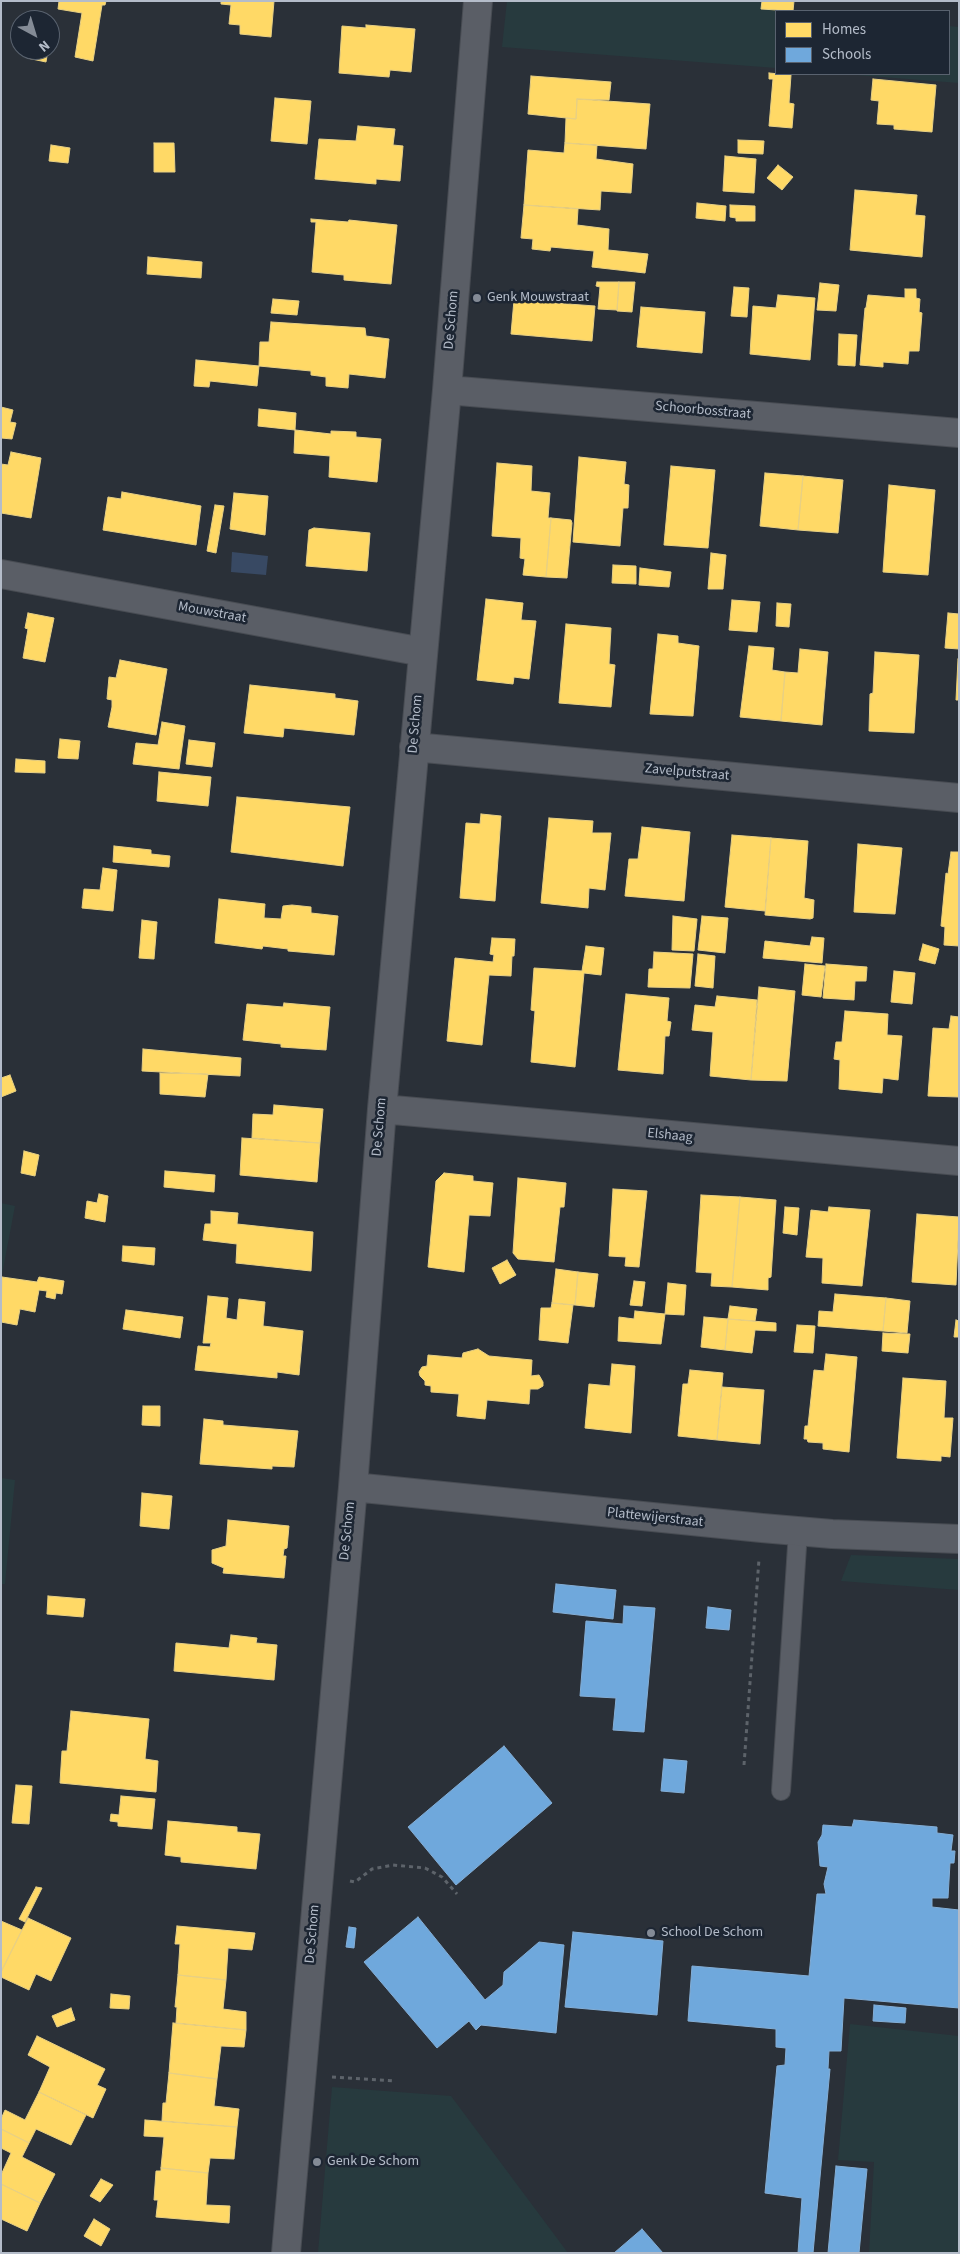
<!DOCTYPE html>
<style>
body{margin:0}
#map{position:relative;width:960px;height:2254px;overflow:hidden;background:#2a3038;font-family:"Source Sans 3",sans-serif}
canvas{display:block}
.frame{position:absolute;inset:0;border:2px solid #b4bcc9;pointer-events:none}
.legend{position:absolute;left:775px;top:10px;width:175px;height:65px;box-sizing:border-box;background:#1d2633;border:1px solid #59626f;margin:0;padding:6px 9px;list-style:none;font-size:15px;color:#b4bcc9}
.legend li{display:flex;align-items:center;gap:10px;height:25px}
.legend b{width:25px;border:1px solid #59626f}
.north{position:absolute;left:10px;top:10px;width:50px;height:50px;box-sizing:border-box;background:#1d2633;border:1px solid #59626f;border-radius:50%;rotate:141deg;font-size:14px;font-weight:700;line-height:20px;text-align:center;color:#b4bcc9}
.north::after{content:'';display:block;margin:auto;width:18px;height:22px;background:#848b96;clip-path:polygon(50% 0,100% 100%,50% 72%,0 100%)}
</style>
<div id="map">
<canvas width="960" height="2254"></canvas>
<div class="frame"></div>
<ul class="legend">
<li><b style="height:14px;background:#ffd966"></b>Homes</li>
<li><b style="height:14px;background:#6fa8dc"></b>Schools</li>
</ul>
<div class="north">N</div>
</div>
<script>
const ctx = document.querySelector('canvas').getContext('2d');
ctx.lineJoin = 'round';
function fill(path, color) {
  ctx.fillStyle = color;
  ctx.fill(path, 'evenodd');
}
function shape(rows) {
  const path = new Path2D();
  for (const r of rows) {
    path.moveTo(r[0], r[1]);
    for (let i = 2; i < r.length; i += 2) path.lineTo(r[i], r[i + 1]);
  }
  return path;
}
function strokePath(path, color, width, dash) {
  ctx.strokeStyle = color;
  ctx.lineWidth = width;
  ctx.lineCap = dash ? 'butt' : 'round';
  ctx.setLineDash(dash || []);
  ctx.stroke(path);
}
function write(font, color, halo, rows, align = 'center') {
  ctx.font = font + ' "Source Sans 3",sans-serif';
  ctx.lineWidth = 5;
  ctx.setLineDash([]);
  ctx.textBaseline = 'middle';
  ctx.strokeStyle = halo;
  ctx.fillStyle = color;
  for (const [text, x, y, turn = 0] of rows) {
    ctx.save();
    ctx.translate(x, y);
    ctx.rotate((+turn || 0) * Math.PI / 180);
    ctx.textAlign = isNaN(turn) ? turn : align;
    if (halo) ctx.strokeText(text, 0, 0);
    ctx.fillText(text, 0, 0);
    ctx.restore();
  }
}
fill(shape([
 [507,1,762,1,762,9,789,11,776,11,776,68,502,47],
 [949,26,959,27,959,83,844,74,949,74],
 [1,1203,15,1206,1,1280],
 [1,1478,15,1480,5,1584,1,1584],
 [851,1555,959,1559,959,1590,841,1581],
 [850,2024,959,2036,959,2253,869,2253,874,2162,838,2160],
 [332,2087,451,2096,568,2253,318,2253]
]), '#273a3e');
fill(shape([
 [232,552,268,556,266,575,231,572]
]), '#384963');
const homes = shape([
 [59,1,106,1,105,5,102,5,93,61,75,57,82,13,58,9,59,1],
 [221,1,274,1,271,37,240,34,240,25,229,24,231,5,221,4,221,1],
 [762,1,794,1,793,11,761,9,762,1],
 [366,25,415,29,411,72,390,70,389,77,339,73,342,26,366,28,366,25],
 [29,50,48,50,46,62,27,58,29,50],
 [769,73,791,75,789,103,794,104,792,128,769,126,773,79,769,79,769,73],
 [531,76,611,82,609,100,577,99,576,119,528,114,531,76],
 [873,79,936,85,932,132,894,129,894,125,877,124,879,101,871,100,873,79],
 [275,98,311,101,307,144,271,141,275,98],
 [577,99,650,104,646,149,565,143,566,118,576,119,577,99],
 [358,126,395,129,393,145,403,146,400,181,376,179,376,184,315,179,319,139,356,141,358,126],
 [738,140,764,141,763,154,738,153,738,140],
 [154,143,174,143,175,172,154,172,154,143],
 [565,143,597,145,596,159,633,164,631,193,601,191,600,210,524,205,528,150,564,153,565,143],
 [51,145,70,148,68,163,49,161,51,145],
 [725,156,756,159,754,193,723,191,725,156],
 [778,165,793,177,782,190,767,178,778,165],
 [855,190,917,195,915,215,925,216,922,257,850,250,855,190],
 [697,203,726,206,725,221,696,218,697,203],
 [524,205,578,209,577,225,609,229,608,250,648,254,645,273,592,267,594,251,551,247,550,251,532,249,533,239,521,238,524,205],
 [730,205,755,206,755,221,736,221,736,218,730,217,730,205],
 [311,219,348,222,349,220,397,225,391,284,344,280,344,275,312,272,316,222,311,222,311,219],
 [148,257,202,262,201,278,147,274,148,257],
 [597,282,619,282,617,310,598,309,600,287,596,286,597,282],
 [619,282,635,282,632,312,617,311,619,282],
 [820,283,839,285,836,311,817,310,820,283],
 [734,287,749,288,747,317,731,316,734,287],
 [905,289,916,289,916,298,920,299,919,312,922,313,919,351,909,351,908,364,883,362,883,367,860,365,865,308,866,308,868,295,905,298,905,289],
 [778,295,815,298,810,360,750,354,753,306,776,308,778,295],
 [273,299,299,301,297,315,271,313,273,299],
 [514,300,595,306,592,341,511,334,514,300],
 [641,307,705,312,702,353,637,347,641,307],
 [271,322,365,328,366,336,389,339,385,378,349,374,348,388,326,386,326,377,311,375,311,371,259,366,260,342,269,342,271,322],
 [839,334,857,335,855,366,838,365,839,334],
 [196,360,259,366,257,386,210,381,209,387,194,386,196,360],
 [1,407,13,410,10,422,16,423,12,439,1,438,1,407],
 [259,409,296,413,295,430,258,426,259,409],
 [295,430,331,434,331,431,356,432,356,437,381,439,377,482,329,477,330,456,294,453,295,430],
 [11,452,41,458,31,518,1,513,1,464,8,465,11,452],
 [579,457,626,462,624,484,629,485,628,508,623,508,620,546,573,542,579,457],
 [497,463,532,466,531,491,550,493,548,518,551,518,546,577,523,575,525,559,520,558,521,538,492,536,497,463],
 [671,466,715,470,708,548,664,545,671,466],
 [765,473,803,476,798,530,760,526,765,473],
 [803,476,843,480,838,533,798,530,803,476],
 [889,485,935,490,928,575,883,572,889,485],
 [122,492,201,506,196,545,103,530,108,497,121,499,122,492],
 [234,493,268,496,265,535,230,529,234,493],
 [215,505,224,506,216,553,207,551,215,505],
 [551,518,571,520,572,523,567,578,546,577,551,518],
 [314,528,370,533,367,571,306,566,309,530,314,528],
 [711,553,726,555,723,589,708,589,711,553],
 [613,565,636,566,636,584,612,583,613,565],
 [640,568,671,572,669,587,639,585,640,568],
 [486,599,523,603,521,620,536,621,529,679,514,677,513,684,477,680,486,599],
 [732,600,760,602,757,632,729,630,732,600],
 [777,603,791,604,789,627,776,626,777,603],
 [28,613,54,618,45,662,23,658,28,629,25,628,28,613],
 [948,613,959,614,959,649,945,648,948,613],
 [566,624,611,628,609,664,615,665,611,707,559,703,566,624],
 [658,634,678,636,678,643,699,646,693,716,650,714,658,634],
 [749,646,774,648,772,670,785,672,781,721,740,717,749,646],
 [800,649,828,652,822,725,781,721,785,672,798,673,800,649],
 [875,652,919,655,914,733,869,731,870,694,873,693,875,652],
 [958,659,959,659,959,700,956,700,958,659],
 [120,660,167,669,156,735,108,727,112,707,112,700,107,699,109,677,116,678,120,660],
 [250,685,335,694,335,698,358,701,354,735,284,728,283,737,244,733,250,685],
 [162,722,185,726,179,769,133,764,136,743,158,745,162,722],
 [60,739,80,741,78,759,58,758,60,739],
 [189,740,215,743,212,767,186,764,189,740],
 [16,759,45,761,45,773,15,772,16,759],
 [159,772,211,777,208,806,157,801,159,772],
 [237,797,350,807,343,866,231,852,237,797],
 [481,814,501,816,495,901,460,898,466,823,480,824,481,814],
 [549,818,593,821,592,833,611,833,605,890,589,888,588,908,541,903,549,818],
 [642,827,690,832,684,901,625,896,629,859,638,859,642,827],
 [732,835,771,838,765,911,725,907,732,835],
 [771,838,808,841,804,898,814,900,813,918,810,919,765,915,771,838],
 [858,844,902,848,895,914,854,912,858,844],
 [114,846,151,850,151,854,170,856,169,867,113,862,114,846],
 [951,852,959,852,959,946,944,945,945,927,941,926,946,873,948,874,951,852],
 [103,868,117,870,113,911,82,908,84,889,100,890,103,868],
 [219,899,265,904,264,918,281,919,283,906,292,905,311,907,311,913,338,916,334,955,288,951,288,949,263,946,262,949,215,943,219,899],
 [673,916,697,919,694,951,672,950,673,916],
 [702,916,728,918,725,953,698,950,702,916],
 [142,920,157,922,154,959,139,958,142,920],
 [812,937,824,938,822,963,763,958,765,941,810,946,812,937],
 [492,938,515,939,514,956,512,956,511,976,489,975,482,1045,447,1041,455,958,493,962,494,955,490,954,492,938],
 [923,944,939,949,935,964,919,960,923,944],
 [586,946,604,948,601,975,584,973,575,1067,531,1062,535,1011,531,1010,534,968,582,971,586,946],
 [654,952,693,954,690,988,648,987,649,969,653,969,654,952],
 [698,954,715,956,713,988,695,986,698,954],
 [805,964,825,966,821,997,802,995,805,964],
 [826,964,867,967,866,981,855,981,854,1000,823,998,826,964],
 [894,971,915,973,912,1004,891,1002,894,971],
 [759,987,795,991,787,1081,751,1080,759,987],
 [626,994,669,998,667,1021,671,1022,669,1036,665,1036,663,1074,618,1070,626,994],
 [717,996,757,1000,751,1080,710,1076,713,1032,692,1030,695,1005,715,1007,717,996],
 [284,1003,330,1007,326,1050,281,1047,281,1044,243,1040,247,1004,283,1007,284,1003],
 [845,1011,888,1014,887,1035,902,1036,898,1080,883,1078,882,1093,839,1089,840,1060,834,1059,836,1042,842,1042,845,1011],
 [951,1016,959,1017,959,1097,928,1096,933,1028,949,1029,951,1016],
 [143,1049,241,1058,240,1076,142,1071,143,1049],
 [160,1073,208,1074,205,1097,160,1094,160,1073],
 [10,1075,16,1091,1,1097,1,1078,10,1075],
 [274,1105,323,1109,320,1143,252,1138,253,1114,273,1115,274,1105],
 [242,1138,320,1143,317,1182,240,1175,242,1138],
 [24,1151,39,1155,35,1176,21,1173,24,1151],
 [165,1171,215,1175,214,1192,164,1187,165,1171],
 [444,1173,473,1176,473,1181,493,1183,490,1216,469,1215,464,1272,428,1267,436,1181,444,1173],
 [518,1178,566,1183,564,1207,560,1207,554,1262,518,1259,513,1253,518,1178],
 [613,1189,647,1191,639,1267,625,1266,626,1257,609,1256,613,1189],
 [99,1194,108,1196,105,1222,85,1218,87,1201,97,1203,99,1194],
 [701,1195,740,1197,732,1287,711,1286,712,1273,696,1272,701,1195],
 [740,1197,776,1200,771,1277,768,1278,768,1290,732,1287,740,1197],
 [785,1207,799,1208,797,1235,783,1233,785,1207],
 [829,1207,870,1210,862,1286,822,1283,823,1258,806,1257,811,1210,828,1212,829,1207],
 [211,1211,238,1213,237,1224,313,1232,311,1271,236,1263,237,1244,203,1240,205,1224,211,1224,211,1211],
 [917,1214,959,1217,956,1285,912,1282,917,1214],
 [123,1246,155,1248,154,1265,122,1261,123,1246],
 [507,1260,516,1275,500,1284,492,1268,507,1260],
 [556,1269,578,1272,575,1305,552,1303,556,1269],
 [578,1272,598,1274,594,1307,575,1305,578,1272],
 [2,1277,37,1282,39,1277,64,1281,62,1294,56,1293,55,1299,46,1297,47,1291,39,1290,35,1312,20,1309,17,1325,1,1322,2,1277],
 [634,1281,645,1282,642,1306,630,1305,634,1281],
 [668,1283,686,1285,684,1315,665,1314,668,1283],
 [835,1294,886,1298,883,1331,818,1326,819,1311,833,1312,835,1294],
 [208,1296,228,1298,226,1318,237,1320,239,1299,265,1302,263,1326,303,1331,299,1375,277,1372,277,1378,195,1370,198,1346,210,1347,211,1343,203,1343,208,1296],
 [886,1298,910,1301,907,1333,883,1331,886,1298],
 [552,1303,573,1305,568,1343,539,1340,541,1308,551,1308,552,1303],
 [730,1306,757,1309,755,1321,728,1319,730,1306],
 [126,1310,183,1317,180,1338,123,1329,126,1310],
 [635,1311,665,1314,661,1344,618,1341,619,1317,634,1319,635,1311],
 [704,1317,728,1319,725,1350,701,1347,704,1317],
 [728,1319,776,1323,776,1331,755,1330,752,1353,725,1350,728,1319],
 [956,1320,959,1321,959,1337,954,1337,956,1320],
 [797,1325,815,1326,813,1353,794,1352,797,1325],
 [883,1333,910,1334,908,1353,882,1351,883,1333],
 [478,1349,489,1356,532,1360,531,1376,539,1375,543,1382,543,1386,538,1389,530,1389,529,1404,487,1400,485,1419,457,1416,459,1394,431,1392,431,1386,425,1385,425,1381,420,1376,419,1372,422,1367,427,1366,428,1355,462,1358,463,1353,478,1349],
 [826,1354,857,1357,849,1452,823,1449,823,1443,808,1442,807,1439,804,1439,805,1426,808,1426,814,1370,824,1371,826,1354],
 [612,1364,635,1366,631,1433,585,1428,589,1384,610,1386,612,1364],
 [690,1370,723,1373,717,1440,678,1436,683,1384,688,1384,690,1370],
 [903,1378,946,1381,944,1418,953,1418,950,1457,941,1456,941,1461,897,1458,903,1378],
 [722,1387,764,1390,760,1444,717,1440,722,1387],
 [143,1406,160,1406,160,1426,142,1425,143,1406],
 [204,1419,223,1421,223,1425,298,1431,294,1467,272,1466,272,1469,200,1464,204,1419],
 [142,1493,172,1496,169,1529,140,1526,142,1493],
 [228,1520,289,1526,287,1548,284,1549,283,1556,286,1556,284,1578,223,1573,224,1568,212,1563,212,1550,226,1546,228,1520],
 [48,1596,85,1599,83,1617,47,1614,48,1596],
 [231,1635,257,1638,256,1643,277,1645,274,1680,174,1671,176,1643,229,1648,231,1635],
 [71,1711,149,1719,145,1759,158,1761,156,1792,60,1783,62,1751,67,1751,71,1711],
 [16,1785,32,1786,29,1824,12,1823,16,1785],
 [121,1796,155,1799,152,1829,118,1826,118,1822,110,1821,111,1814,119,1815,121,1796],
 [168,1821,237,1827,237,1832,260,1834,256,1869,181,1862,181,1857,165,1855,168,1821],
 [36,1887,42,1888,25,1922,19,1919,36,1887],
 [28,1918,71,1938,51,1981,36,1974,29,1990,1,1977,1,1972,28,1918],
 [1,1921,22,1930,1,1972,1,1921],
 [177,1926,255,1933,252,1950,228,1948,226,1980,178,1975,180,1944,175,1944,177,1926],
 [178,1975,226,1980,223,2009,246,2012,246,2030,176,2023,177,2007,175,2007,178,1975],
 [111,1994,130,1996,129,2009,110,2008,111,1994],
 [71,2008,75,2020,57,2027,52,2016,71,2008],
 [173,2023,246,2030,244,2047,221,2046,217,2079,169,2073,173,2023],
 [37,2036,105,2069,97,2085,106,2089,93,2118,39,2092,50,2067,28,2055,37,2036],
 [169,2073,217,2079,214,2106,239,2109,237,2127,162,2121,163,2103,166,2103,169,2073],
 [39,2092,86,2115,71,2145,36,2129,29,2143,1,2129,1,2119,5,2110,25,2120,39,2092],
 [145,2120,237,2127,234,2159,210,2158,208,2173,161,2168,164,2137,144,2136,145,2120],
 [1,2129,29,2143,22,2157,55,2174,40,2203,1,2184,1,2175,11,2153,1,2148,1,2129],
 [161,2168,208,2173,206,2205,230,2206,229,2223,156,2217,158,2200,154,2200,156,2171,161,2171,161,2168],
 [101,2179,113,2185,100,2202,90,2196,101,2179],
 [1,2184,40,2203,27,2231,1,2219,1,2184],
 [94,2219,110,2229,101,2246,84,2236,94,2219]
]);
fill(homes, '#ffd966');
strokePath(homes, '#e8d084', 1);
const schools = shape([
 [556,1584,616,1590,613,1619,553,1612,556,1584],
 [624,1606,655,1608,644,1732,613,1730,616,1698,580,1696,586,1621,623,1624,624,1606],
 [708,1607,731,1610,729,1630,706,1628,708,1607],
 [504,1746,552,1803,456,1885,408,1827,504,1746],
 [664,1759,687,1761,684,1793,661,1791,664,1759],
 [854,1820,937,1827,937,1833,953,1835,951,1851,955,1851,954,1863,950,1863,948,1898,932,1898,932,1907,959,1910,959,2008,844,1998,841,2051,829,2051,828,2069,830,2069,813,2253,798,2253,802,2198,765,2193,777,2066,785,2065,786,2048,776,2047,776,2029,688,2021,692,1966,809,1976,817,1894,826,1894,824,1884,828,1867,820,1866,818,1842,822,1835,823,1825,852,1827,854,1820],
 [418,1917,485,2000,503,1985,504,1972,539,1942,564,1945,556,2033,481,2025,476,2030,469,2021,437,2048,364,1962,418,1917],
 [349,1927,356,1928,354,1948,346,1947,349,1927],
 [573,1932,663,1941,657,2015,565,2007,573,1932],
 [874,2005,906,2008,905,2023,873,2021,874,2005],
 [836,2166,867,2169,859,2253,828,2253,836,2166],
 [642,2229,663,2253,614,2253,642,2229]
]);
fill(schools, '#6fa8dc');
strokePath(schools, '#84aed6', 1);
const lane = shape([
 [781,1791,798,1531]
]);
const street = shape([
 [447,390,959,433],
 [1,574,423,652],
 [414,747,959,798],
 [382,1109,959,1161],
 [353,1487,762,1528,832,1534,959,1539],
 [286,2253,353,1487,382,1109,447,390,478,1]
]);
strokePath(lane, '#484c53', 20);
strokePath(street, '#484c53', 30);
strokePath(shape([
 [744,1765,759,1559],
 [350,1881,355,1882,372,1869,393,1865,425,1868,442,1877,457,1894],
 [332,2077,395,2081]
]), '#5d636a', 3, [4, 4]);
strokePath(lane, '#5a5e66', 18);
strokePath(street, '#5a5e66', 28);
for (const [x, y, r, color] of [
 [477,298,5,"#848b96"],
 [651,1933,5,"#848b96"],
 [317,2162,5,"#848b96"]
]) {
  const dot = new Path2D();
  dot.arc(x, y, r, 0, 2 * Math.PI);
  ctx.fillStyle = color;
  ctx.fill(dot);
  strokePath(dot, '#1d2633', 2);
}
write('14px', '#b4bcc9', '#1d2633', [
 ["Genk Mouwstraat",487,298],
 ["School De Schom",661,1933],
 ["Genk De Schom",327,2162]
], 'left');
write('14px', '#b4bcc9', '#1d2633', [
 ["De Schom",452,320,-85],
 ["Schoorbosstraat",703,411,5],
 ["Mouwstraat",212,613,10],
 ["De Schom",416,724,-85],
 ["Zavelputstraat",687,773,5],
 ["De Schom",380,1127,-85],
 ["Elshaag",670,1136,6],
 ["Plattewijerstraat",655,1518,6],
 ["De Schom",348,1531,-84],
 ["De Schom",313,1934,-85]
]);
</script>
